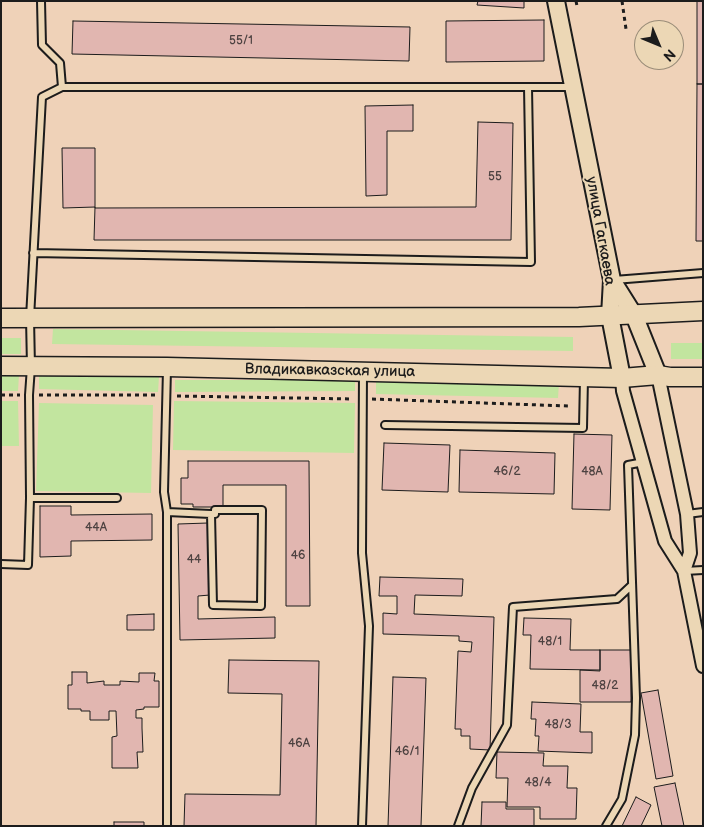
<!DOCTYPE html>
<meta charset="utf-8">
<style>
body{margin:0}
#map{position:relative;width:704px;height:827px;overflow:hidden;background:#efd2b8;font-family:"Balsamiq Sans",sans-serif}
canvas{display:block}
.frame{position:absolute;inset:0;border:2px solid #1c1c1c;pointer-events:none}
.north{position:absolute;left:634px;top:20px;width:50px;height:50px;box-sizing:border-box;background:#ecd7b5;border:1px solid #998c78;border-radius:50%;rotate:135deg;font-size:14px;font-weight:700;line-height:20px;text-align:center;color:#1c1c1c}
.north::after{content:'';display:block;margin:auto;width:18px;height:22px;background:#1c1c1c;clip-path:polygon(50% 0,100% 100%,50% 72%,0 100%)}
</style>
<div id="map">
<canvas width="704" height="827"></canvas>
<div class="frame"></div>
<div class="north">N</div>
</div>
<script>
const ctx = document.querySelector('canvas').getContext('2d');
ctx.lineJoin = 'round';
function fill(path, color) {
  ctx.fillStyle = color;
  ctx.fill(path, 'evenodd');
}
function shape(rows) {
  const path = new Path2D();
  for (const r of rows) {
    path.moveTo(r[0], r[1]);
    for (let i = 2; i < r.length; i += 2) path.lineTo(r[i], r[i + 1]);
  }
  return path;
}
function strokePath(path, color, width, dash) {
  ctx.strokeStyle = color;
  ctx.lineWidth = width;
  ctx.lineCap = dash ? 'butt' : 'round';
  ctx.setLineDash(dash || []);
  ctx.stroke(path);
}
function write(font, color, halo, rows, align = 'center') {
  ctx.font = font + ' "Balsamiq Sans",sans-serif';
  ctx.lineWidth = 4;
  ctx.setLineDash([]);
  ctx.textBaseline = 'middle';
  ctx.strokeStyle = halo;
  ctx.fillStyle = color;
  for (const [text, x, y, turn = 0] of rows) {
    ctx.save();
    ctx.translate(x, y);
    ctx.rotate((+turn || 0) * Math.PI / 180);
    ctx.textAlign = isNaN(turn) ? turn : align;
    if (halo) ctx.strokeText(text, 0, 0);
    ctx.fillText(text, 0, 0);
    ctx.restore();
  }
}
fill(shape([
 [53,329,573,337,573,351,52,344],
 [1,338,21,338,21,354,1,354],
 [671,343,703,343,703,359,671,359],
 [1,375,19,375,18,391,1,391],
 [39,375,159,377,158,392,39,389],
 [376,378,559,383,558,398,376,394],
 [175,380,355,380,355,391,175,392],
 [1,401,18,401,19,446,1,446],
 [174,401,355,403,354,453,173,450],
 [39,403,153,405,151,493,36,491]
]), '#c2e59f');
const building = shape([
 [478,1,524,1,524,8,477,5,478,1],
 [697,1,703,1,703,84,697,84,697,1],
 [544,20,544,61,446,62,446,21,544,20],
 [73,21,410,27,409,61,72,54,73,21],
 [697,84,703,84,703,241,696,241,697,84],
 [413,105,413,131,387,131,387,195,366,196,365,106,413,105],
 [478,122,513,123,511,240,94,240,95,207,63,208,62,148,95,148,95,208,476,207,478,122],
 [574,434,612,435,610,510,572,509,574,434],
 [384,443,450,445,448,492,382,490,384,443],
 [460,450,555,453,554,494,459,492,460,450],
 [188,461,309,461,310,606,286,606,286,485,223,485,223,507,193,507,193,504,181,504,181,478,188,478,188,461],
 [40,506,71,506,71,515,152,514,152,540,71,541,71,556,40,557,40,506],
 [208,523,210,595,198,596,198,619,275,617,275,638,180,640,178,524,208,523],
 [380,577,463,579,462,596,415,595,414,614,494,617,490,750,470,749,470,736,461,736,461,729,455,729,458,651,471,652,472,642,459,641,459,636,383,634,383,613,397,614,397,596,379,596,380,577],
 [154,614,154,630,127,630,127,615,154,614],
 [524,618,571,619,570,650,600,650,600,670,530,669,531,635,523,635,524,618],
 [600,650,631,650,631,702,580,702,580,670,600,671,600,650],
 [229,660,319,661,316,826,184,826,185,794,280,795,282,694,228,693,229,660],
 [72,672,87,672,87,683,104,681,104,685,120,685,120,681,139,682,139,673,155,673,154,681,159,681,159,707,144,707,144,709,136,710,136,718,142,718,142,728,143,752,137,752,138,768,112,768,112,737,117,736,116,711,109,711,109,720,90,720,90,711,81,711,81,709,68,709,68,685,72,685,72,672],
 [393,677,426,678,421,826,388,826,393,677],
 [658,690,673,776,656,779,641,693,658,690],
 [532,702,581,704,580,732,592,732,592,753,538,751,539,736,535,736,536,719,531,719,532,702],
 [497,752,544,753,543,766,568,766,567,788,577,788,576,819,540,819,540,807,507,807,508,778,496,778,497,752],
 [675,783,684,826,662,826,654,787,675,783],
 [636,797,651,805,641,826,622,826,636,797],
 [482,802,506,802,506,809,534,809,534,826,481,826,482,802],
 [114,822,144,822,144,826,114,826,114,822]
]);
fill(building, '#e1b6b0');
strokePath(building, '#1c1c1c', 1);
const service = shape([
 [41,1,42,45,60,63,62,87,42,97,30,318,31,367,29,395,30,498,117,498],
 [62,87,572,87],
 [33,253,531,262,528,87],
 [614,280,703,273],
 [167,369,164,492,167,512,211,514,213,605,261,606,262,510,215,510,215,514,211,514],
 [385,425,583,428,584,378],
 [167,512,167,826],
 [687,514,703,512],
 [1,564,28,565,30,498],
 [684,571,703,570],
 [362,826,369,626,362,553,363,372],
 [458,826,472,788,507,725,513,607,617,599,632,585],
 [606,826,622,799,635,735,636,698,628,465,644,462]
]);
const minor = shape([
 [658,375,687,514,690,553,684,571],
 [622,378,623,391,665,541,684,571,703,666]
]);
const tertiary = shape([
 [556,1,612,280,610,316,622,378],
 [612,280,634,315,658,375]
]);
const secondary = shape([
 [1,318,579,317,703,311],
 [1,366,167,367,622,378,658,375,670,377,703,377]
]);
strokePath(service, '#1c1c1c', 10);
strokePath(minor, '#1c1c1c', 16);
strokePath(tertiary, '#1c1c1c', 20);
strokePath(secondary, '#1c1c1c', 21);
strokePath(shape([
 [576,1,577,6],
 [622,1,626,29],
 [1,395,20,395],
 [39,395,158,395],
 [177,396,353,399],
 [372,399,568,406]
]), '#1c1c1c', 3, [4, 4]);
strokePath(service, '#ecd7b5', 6);
strokePath(minor, '#ecd7b5', 12);
strokePath(tertiary, '#ecd7b5', 16);
strokePath(secondary, '#ecd7b5', 18);
write('12px', '#4d4241', null, [
 ["55/1",241,41],
 ["55",495,177],
 ["46/2",507,472],
 ["48А",592,472],
 ["44А",96,528],
 ["46",298,556],
 ["44",194,560],
 ["48/1",550,642],
 ["48/2",605,686],
 ["48/3",558,725],
 ["46А",299,744],
 ["46/1",407,752],
 ["48/4",538,783]
]);
write('15px', '#1c1c1c', '#ecd7b5', [
 ["улица Гагкаева",600,231,80],
 ["Владикавказская улица",330,371,1]
]);
</script>
